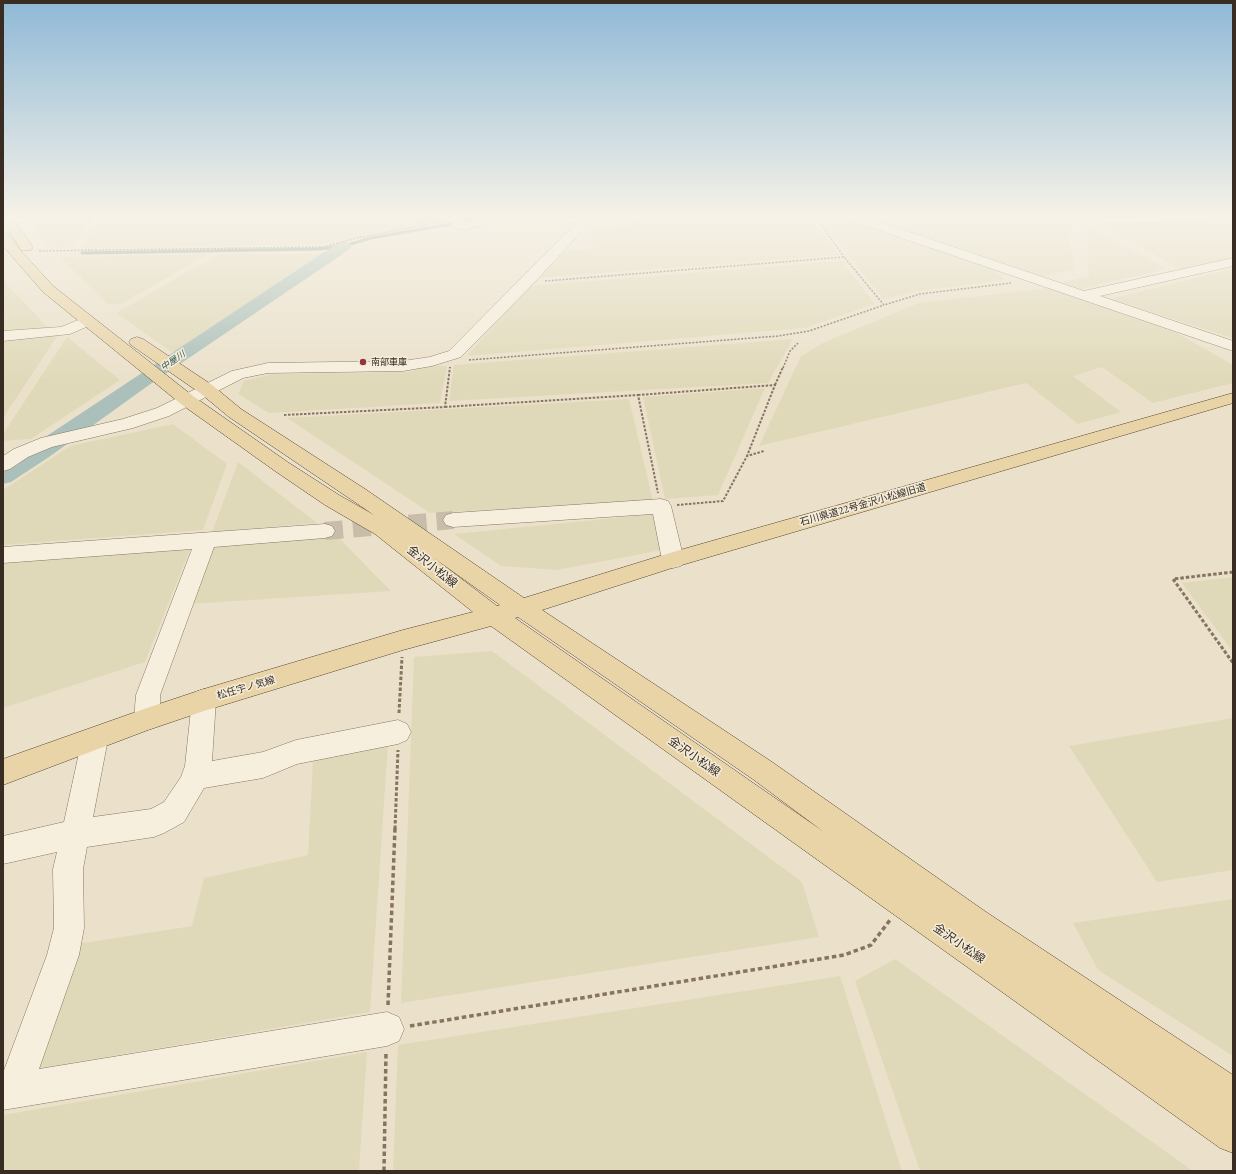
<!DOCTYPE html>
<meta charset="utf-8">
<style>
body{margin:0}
#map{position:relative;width:1236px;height:1174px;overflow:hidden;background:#ebe1cb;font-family:"PT Serif",serif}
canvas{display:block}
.frame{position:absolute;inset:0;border:4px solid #392d23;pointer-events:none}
</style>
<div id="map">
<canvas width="1236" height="1174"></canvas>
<div class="frame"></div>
</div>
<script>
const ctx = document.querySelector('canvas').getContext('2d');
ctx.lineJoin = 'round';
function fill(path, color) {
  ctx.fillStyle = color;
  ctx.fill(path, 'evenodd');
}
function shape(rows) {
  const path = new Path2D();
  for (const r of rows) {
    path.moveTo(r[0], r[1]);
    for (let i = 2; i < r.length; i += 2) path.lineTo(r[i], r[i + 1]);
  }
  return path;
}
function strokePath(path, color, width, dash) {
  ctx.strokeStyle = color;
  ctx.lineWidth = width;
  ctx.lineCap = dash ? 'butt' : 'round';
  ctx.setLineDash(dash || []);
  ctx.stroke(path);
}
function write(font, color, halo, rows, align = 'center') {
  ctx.font = font + ' "PT Serif","Noto Sans JP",serif';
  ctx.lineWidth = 3;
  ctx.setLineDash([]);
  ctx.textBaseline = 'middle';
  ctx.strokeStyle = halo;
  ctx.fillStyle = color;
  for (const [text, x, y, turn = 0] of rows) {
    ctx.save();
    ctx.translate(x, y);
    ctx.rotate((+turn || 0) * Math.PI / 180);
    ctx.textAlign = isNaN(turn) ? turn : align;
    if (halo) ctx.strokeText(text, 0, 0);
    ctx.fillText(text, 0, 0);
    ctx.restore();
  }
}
fill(shape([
 [27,216,94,216,74,247,50,249],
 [101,216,413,216,414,226,325,244,82,248],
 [677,216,808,216,839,255,537,278,565,251,593,248,592,228,628,225,627,220],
 [817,216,843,216,987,264,1005,280,919,291,883,299],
 [862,216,1074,216,1070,240,1074,270,1043,276],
 [1233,218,1233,259,1183,270,1100,225,1110,222],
 [1087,225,1167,269,1079,289,1063,282,1089,276],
 [327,252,176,355,116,313,219,254,315,254],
 [209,254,121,304,108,304,60,257],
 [842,261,875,304,805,328,467,356,529,286],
 [1233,269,1233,338,1110,299],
 [3,280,48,328,3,331],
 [1050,288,1175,332,1233,365,1233,383,1153,403,1102,367,1073,376,1121,412,1078,424,1026,383,759,446,801,356,823,343,918,303],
 [58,335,3,418,3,339],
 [67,337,120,380,31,439,3,441,3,434],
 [793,339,768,383,449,401,454,365],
 [430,366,447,366,440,403,269,413,238,394,244,381,273,374,408,372],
 [765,388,718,495,665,499,643,397],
 [629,399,653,501,430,513,287,418],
 [173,424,227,464,203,530,3,545,3,490,70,446],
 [238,462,317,523,212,532],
 [655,514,662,550,557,570,501,566,454,534],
 [337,536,391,591,189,604,211,546],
 [191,547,145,662,3,708,3,562],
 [1233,577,1233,652,1182,583],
 [492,651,802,882,819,937,401,1003,414,657],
 [1233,718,1233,870,1157,882,1069,746],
 [388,744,370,1012,36,1069,77,944,192,926,204,878,308,855,313,759],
 [1233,899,1233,1056,1098,970,1073,923],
 [895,959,1193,1171,920,1171,855,981],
 [840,976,902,1171,393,1171,398,1045],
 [367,1052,359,1171,3,1171,3,1115]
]), '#e0d9b9');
fill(shape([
 [417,216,451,216,451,218,417,224]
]), '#bbbe9e');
strokePath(shape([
 [82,253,319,249,344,246,371,238,446,225,482,216]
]), '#728e87', 3);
fill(shape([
 [344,241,350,243,352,246,350,249,149,385,49,457,11,482,3,484,3,465,338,243,344,241]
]), '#abc0ba');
strokePath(shape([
 [325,531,453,520]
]), '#c7bda9', 18, [18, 10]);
const minor = shape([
 [450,216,462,216,464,222,485,216,504,216,502,219,465,230,454,228,450,216],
 [583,216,596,216,532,285,461,357,432,366,403,371,268,373,243,378,169,416,133,428,52,447,28,457,10,469,3,471,3,456,14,449,41,438,123,419,157,408,232,371,268,363,403,361,430,357,449,351,583,216],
 [844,216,862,216,1084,291,1233,258,1233,266,1100,296,1233,341,1233,351,846,219,844,216],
 [88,316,93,318,96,321,93,324,70,334,3,341,3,331,61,327,88,316],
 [661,499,668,501,671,506,684,560,681,566,673,568,665,566,662,560,653,514,453,527,446,525,443,520,446,515,453,513,661,499],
 [325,524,332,526,335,531,332,536,325,538,214,547,160,695,160,719,156,727,147,730,138,727,134,719,136,695,192,549,3,563,3,547,325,524],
 [204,689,213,692,216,700,212,761,263,752,296,740,398,720,407,724,411,732,407,740,398,744,297,764,263,778,204,788,184,822,164,833,154,837,87,847,83,869,84,928,79,955,39,1069,387,1012,399,1017,404,1029,399,1041,387,1046,3,1110,3,1073,47,955,54,928,53,869,57,852,3,864,3,836,64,822,82,739,86,731,95,727,104,731,108,739,93,817,151,809,164,802,181,777,185,766,192,700,195,692,204,689]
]);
const major = shape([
 [3,216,11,216,33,247,31,250,21,250,3,222,3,216],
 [3,233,8,234,21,251,53,286,193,396,289,463,339,495,374,515,229,417,200,393,131,345,129,342,131,339,137,337,143,339,212,385,241,409,365,489,524,598,673,552,1233,393,1233,403,675,567,542,610,772,762,986,912,1233,1075,1233,1153,1220,1148,491,626,403,650,204,711,148,730,3,785,3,759,147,708,204,689,403,630,473,612,375,534,325,505,275,471,181,404,43,292,3,246,3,233],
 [434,558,500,605,497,606,434,558],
 [518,617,754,780,824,832,515,618,518,617]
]);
strokePath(minor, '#867461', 1);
strokePath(major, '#554334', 1);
strokePath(shape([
 [815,216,844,257],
 [602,220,655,216],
 [39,251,323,247,357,238,445,221],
 [545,281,844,257,884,305,920,294,1011,283],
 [469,360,778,336,809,331,884,305],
 [783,368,790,351,798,343]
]), '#867461', 1.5, [2, 1.5]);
strokePath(shape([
 [775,385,783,367],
 [638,395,775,385,747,456],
 [445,407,638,395,658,493],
 [284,415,445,407,450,367],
 [677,505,723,501,747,456,764,451]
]), '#867461', 2, [2.5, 1.5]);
strokePath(shape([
 [1233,572,1173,579,1233,663],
 [399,713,402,657],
 [395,829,398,750]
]), '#867461', 3, [3.5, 2]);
strokePath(shape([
 [388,1005,395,828],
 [410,1026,844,955,871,945,890,920],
 [384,1171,386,1052]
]), '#867461', 3.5, [4.5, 3]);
fill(minor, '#f6efde');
fill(major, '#e9d4a8');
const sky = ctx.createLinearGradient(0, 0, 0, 380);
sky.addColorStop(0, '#8fb9d6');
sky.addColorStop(0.57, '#f6f2e8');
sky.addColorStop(1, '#f6f2e800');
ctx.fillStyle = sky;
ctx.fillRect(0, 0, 1236, 380);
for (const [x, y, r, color] of [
 [363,362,4,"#8f3739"]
]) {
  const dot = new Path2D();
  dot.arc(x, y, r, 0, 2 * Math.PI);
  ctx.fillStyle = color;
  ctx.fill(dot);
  strokePath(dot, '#f3ecda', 1.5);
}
write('italic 9px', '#345754', '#f3ecda', [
 ["中屋川",173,361,-34]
]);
write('9px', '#392d23', '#f3ecda', [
 ["南部車庫",371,362]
], 'left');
write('10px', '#392d23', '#f3ecda', [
 ["石川県道22号金沢小松線旧道",863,505,-16],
 ["松任宇ノ気線",246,688,-16]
]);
write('12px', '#392d23', '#f3ecda', [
 ["金沢小松線",432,567,38],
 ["金沢小松線",694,757,35],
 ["金沢小松線",959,944,35]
]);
</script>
